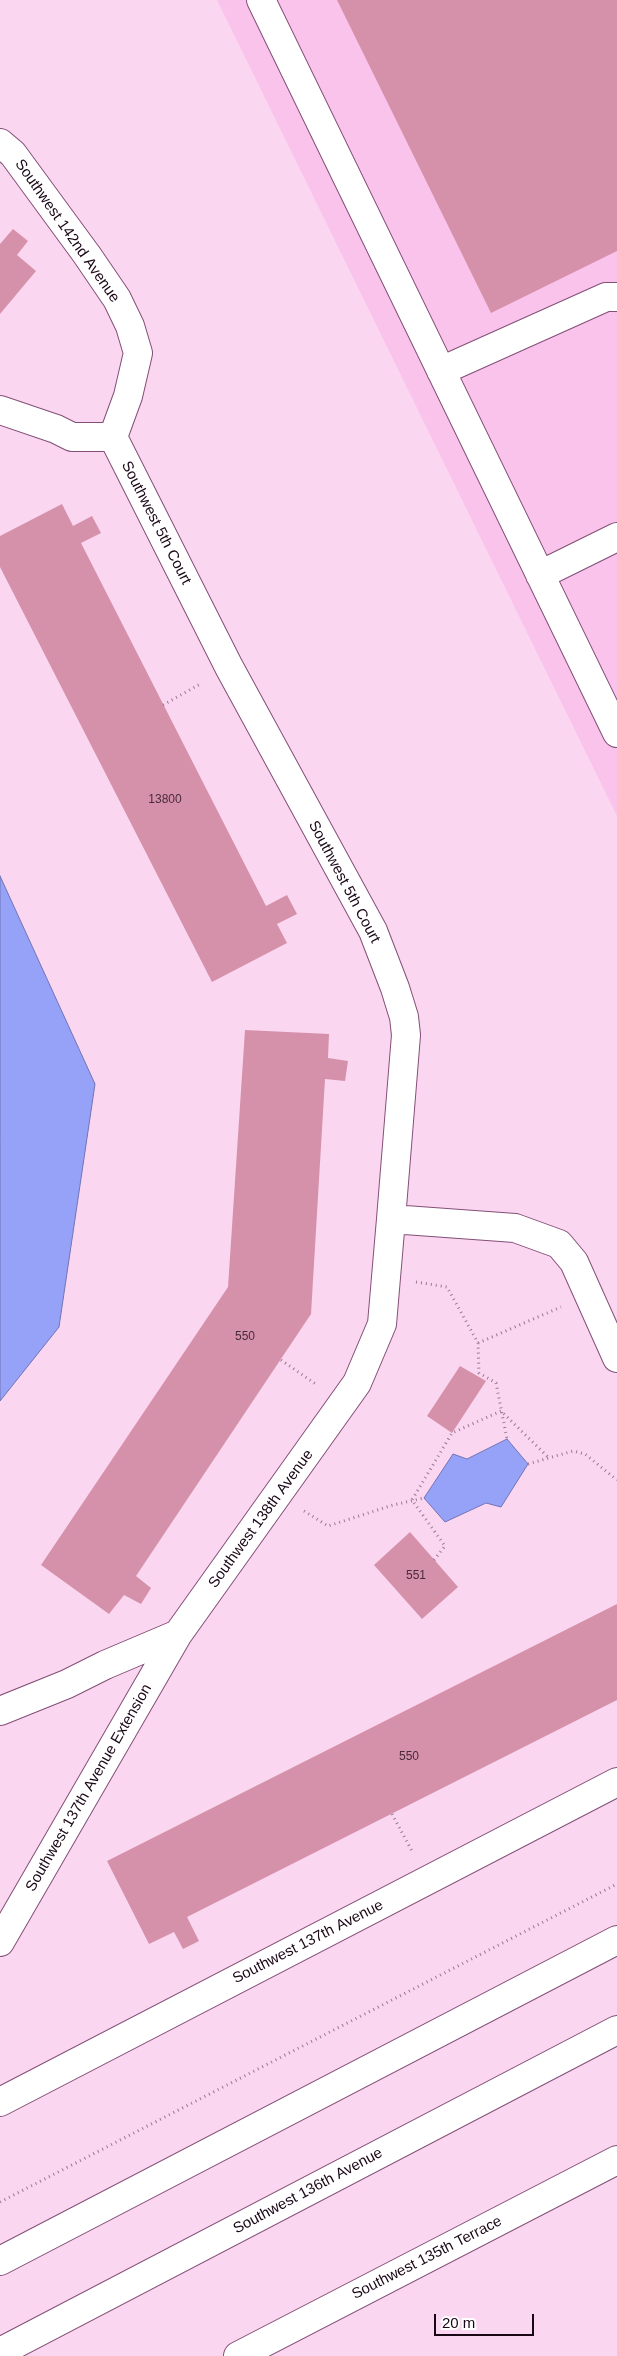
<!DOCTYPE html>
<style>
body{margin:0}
#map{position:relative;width:617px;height:2356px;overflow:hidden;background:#fbd6f0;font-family:Arial,sans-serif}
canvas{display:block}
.scale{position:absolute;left:434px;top:2314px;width:100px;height:22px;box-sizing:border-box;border:2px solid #1a0716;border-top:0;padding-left:6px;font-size:15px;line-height:18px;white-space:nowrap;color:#1a0716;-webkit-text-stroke:4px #fff;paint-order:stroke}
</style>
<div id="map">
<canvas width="617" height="2356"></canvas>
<div class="scale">20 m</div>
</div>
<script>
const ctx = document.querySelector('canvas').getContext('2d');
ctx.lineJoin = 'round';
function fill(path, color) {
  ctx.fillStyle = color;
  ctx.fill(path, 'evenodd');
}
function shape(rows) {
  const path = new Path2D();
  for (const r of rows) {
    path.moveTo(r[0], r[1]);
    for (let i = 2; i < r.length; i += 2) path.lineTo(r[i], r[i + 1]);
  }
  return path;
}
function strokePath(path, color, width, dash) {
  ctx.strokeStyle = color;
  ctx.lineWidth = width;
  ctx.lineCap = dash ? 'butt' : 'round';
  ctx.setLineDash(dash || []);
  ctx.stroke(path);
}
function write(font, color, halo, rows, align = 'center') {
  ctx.font = font + ' Arial,sans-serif';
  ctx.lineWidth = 4;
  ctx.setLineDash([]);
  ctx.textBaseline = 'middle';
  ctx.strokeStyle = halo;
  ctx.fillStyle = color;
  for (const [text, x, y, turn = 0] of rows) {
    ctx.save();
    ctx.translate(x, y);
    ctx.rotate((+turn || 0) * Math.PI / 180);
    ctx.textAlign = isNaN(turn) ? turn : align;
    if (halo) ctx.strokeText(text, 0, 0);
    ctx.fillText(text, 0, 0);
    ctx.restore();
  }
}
fill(shape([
 [217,0,617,0,617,816]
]), '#f9c3eb');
const water = shape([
 [0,876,95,1084,59,1327,0,1401,0,876],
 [507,1439,528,1464,501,1507,486,1503,445,1522,424,1498,453,1454,467,1459,507,1439]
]);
fill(water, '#96a2f8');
strokePath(water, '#7174b4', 1);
fill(shape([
 [337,0,617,0,617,251,491,313],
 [13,229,28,241,17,255,36,271,0,314,0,244],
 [62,504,73,526,92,516,101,533,81,543,266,906,287,895,297,914,277,924,287,943,212,982,0,567,0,536],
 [245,1030,329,1034,328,1058,348,1061,345,1081,325,1079,311,1314,136,1576,151,1588,141,1604,124,1595,109,1614,41,1565,228,1287],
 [460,1366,486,1381,452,1433,427,1416],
 [410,1532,458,1587,422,1619,374,1565],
 [617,1604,617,1700,187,1917,199,1941,183,1949,174,1932,149,1944,107,1861]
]), '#d691aa');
const minor = shape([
 [261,0,617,733],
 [0,143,13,154,87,255,117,299,130,326,138,353,128,396,113,437],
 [441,371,606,297,617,297],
 [0,410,56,429,72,437,113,437],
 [113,437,229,667,373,931,395,988,404,1017,406,1035,391,1219,515,1228,559,1244,574,1262,617,1358],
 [540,575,617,537],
 [0,1711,67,1684,105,1665,178,1634,357,1383,382,1324,391,1219],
 [0,1942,178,1634],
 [0,2102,617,1782],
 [0,2261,617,1940],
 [0,2352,617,2030],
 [238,2356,617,2160]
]);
strokePath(minor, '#834f77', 30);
strokePath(shape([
 [163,705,202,683],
 [416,1282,447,1287,478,1343,479,1373,496,1383,507,1439],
 [478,1343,561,1307],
 [281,1360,317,1385],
 [528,1464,573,1451,585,1454,617,1480],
 [304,1511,328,1526,393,1505,424,1498],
 [434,1560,445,1546,412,1500,452,1433,501,1411,549,1458],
 [392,1814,413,1853],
 [0,2202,617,1884]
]), '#987b90', 3, [1, 4]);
strokePath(minor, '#fff', 28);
write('12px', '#492a3b', null, [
 ["13800",165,800],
 ["550",245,1337],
 ["551",416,1576],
 ["550",409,1757]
]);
write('15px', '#1a0716', '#fff', [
 ["Southwest 142nd Avenue",67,231,55],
 ["Southwest 5th Court",156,523,63],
 ["Southwest 5th Court",344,882,62],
 ["Southwest 138th Avenue",261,1519,-54],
 ["Southwest 137th Avenue Extension",89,1788,-60],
 ["Southwest 137th Avenue",308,1942,-27],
 ["Southwest 136th Avenue",308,2191,-28],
 ["Southwest 135th Terrace",427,2258,-27]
]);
</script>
